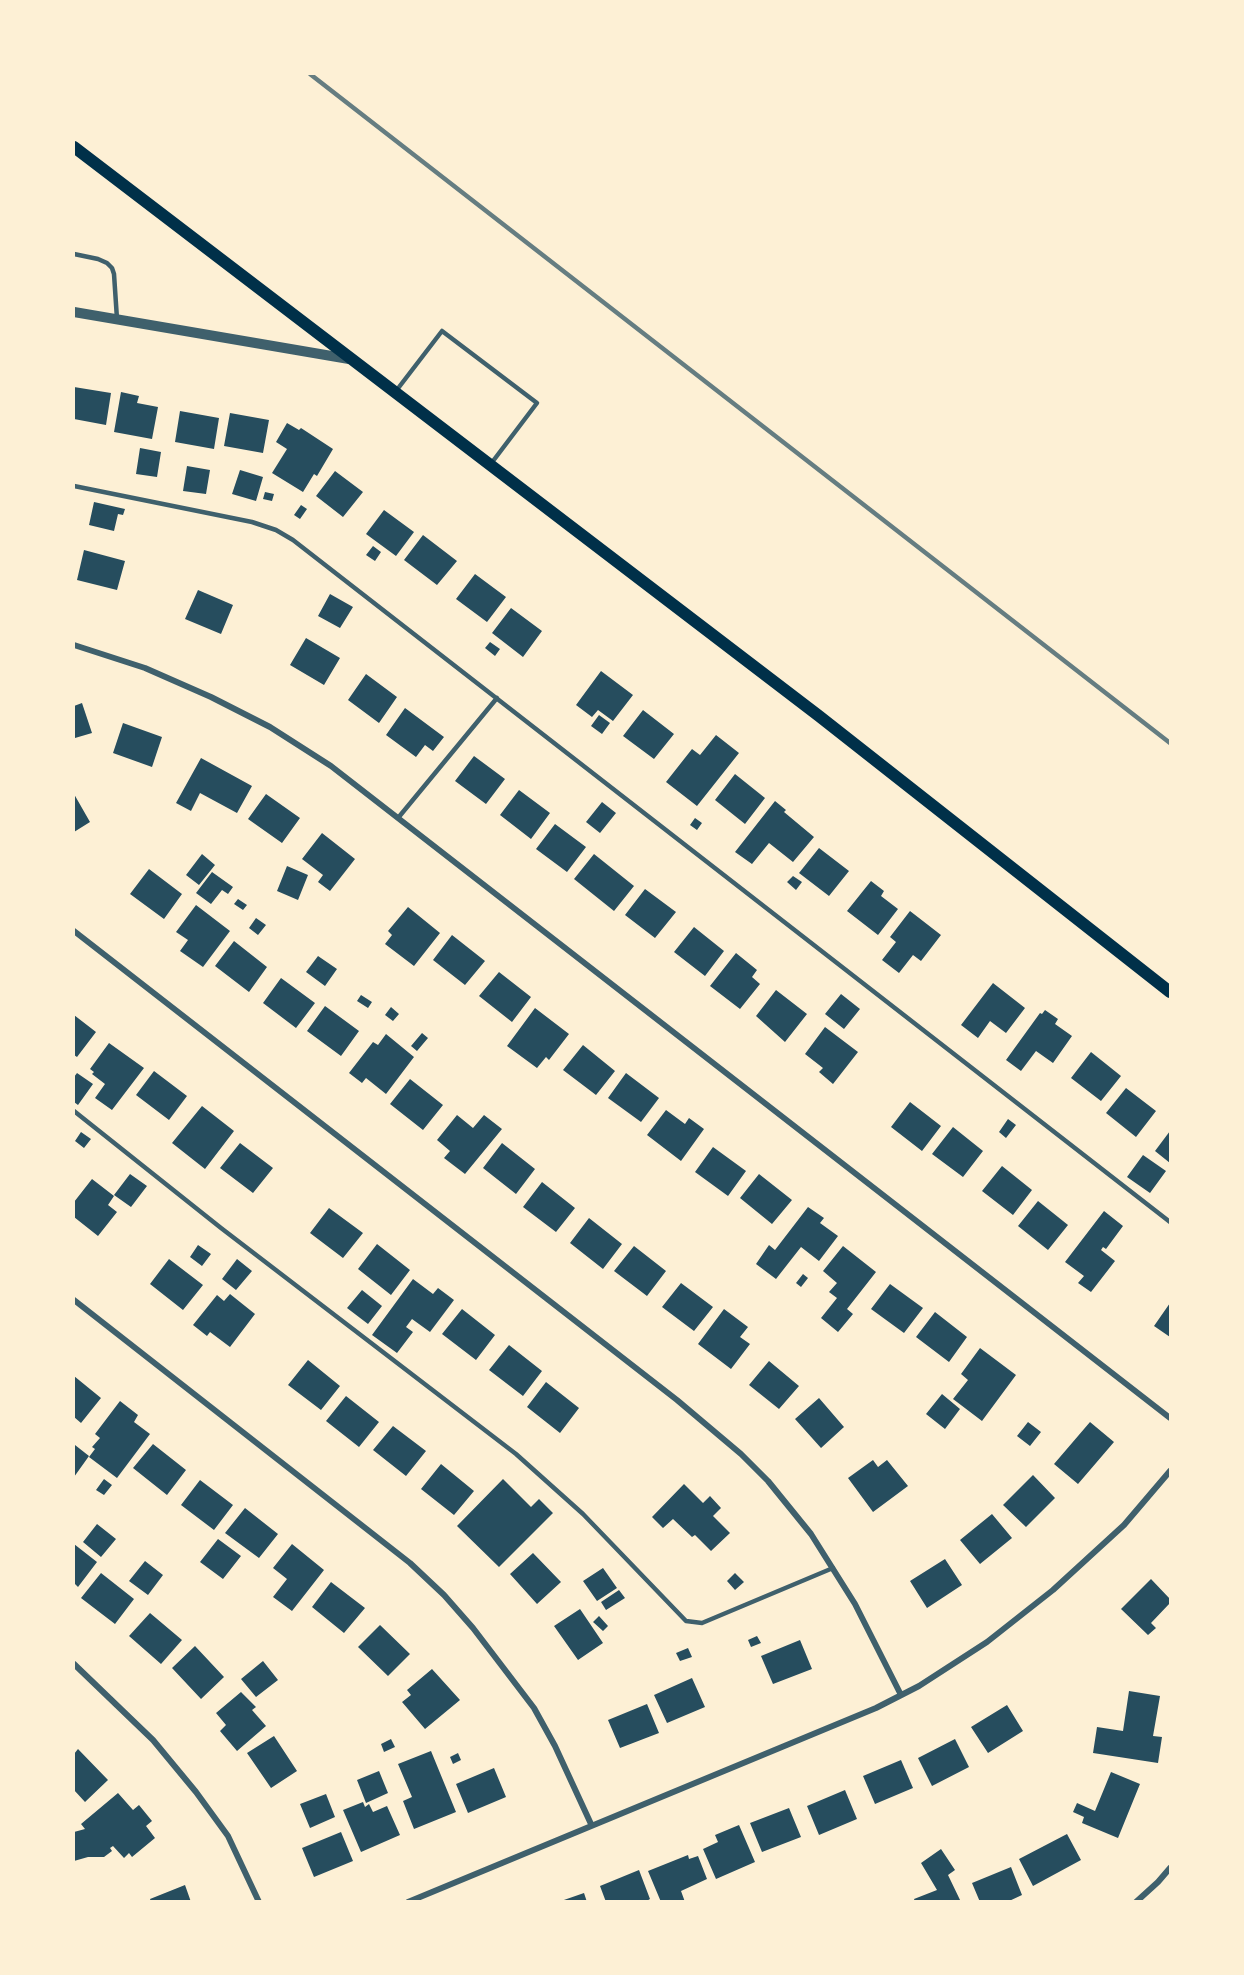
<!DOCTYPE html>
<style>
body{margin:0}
#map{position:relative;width:1244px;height:1975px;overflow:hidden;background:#fdf0d5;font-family:"Work Sans",sans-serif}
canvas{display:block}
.frame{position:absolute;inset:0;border:75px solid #fdf0d5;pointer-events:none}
</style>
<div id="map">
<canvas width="1244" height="1975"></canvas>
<div class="frame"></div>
</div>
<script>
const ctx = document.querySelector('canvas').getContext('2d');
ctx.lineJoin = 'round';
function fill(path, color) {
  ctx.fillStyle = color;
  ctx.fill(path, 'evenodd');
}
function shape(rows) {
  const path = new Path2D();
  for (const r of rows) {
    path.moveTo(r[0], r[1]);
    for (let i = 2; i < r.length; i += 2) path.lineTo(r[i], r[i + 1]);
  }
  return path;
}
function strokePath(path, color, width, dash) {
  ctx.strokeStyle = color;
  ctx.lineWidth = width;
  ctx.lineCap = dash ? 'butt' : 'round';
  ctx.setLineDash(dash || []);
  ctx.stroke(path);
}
fill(shape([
 [74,387,111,393,106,425,74,419],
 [121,392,139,396,137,403,158,407,152,439,114,432],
 [180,411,219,418,214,449,175,442],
 [230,413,269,420,263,453,224,446],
 [287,423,299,430,301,428,333,449,317,476,314,474,303,492,272,473,287,449,276,442],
 [140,448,161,452,157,477,136,474],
 [187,466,210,470,206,494,183,491],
 [240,470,263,477,256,501,232,494],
 [335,471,363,492,343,517,316,496],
 [265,492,274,494,272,501,263,499],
 [94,502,125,509,123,515,118,514,114,531,89,525],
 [301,505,307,509,300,519,294,515],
 [384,510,414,532,396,556,366,534],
 [423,535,457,561,437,585,404,560],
 [373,546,381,552,375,561,366,555],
 [84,550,125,561,117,590,77,580],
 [475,574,506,597,487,622,456,599],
 [198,590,233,605,221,634,185,619],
 [330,594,353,607,340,628,318,616],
 [511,608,542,631,523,657,492,633],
 [306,638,340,658,324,685,290,665],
 [490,642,500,649,495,656,485,648],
 [601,671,633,695,613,721,598,710,592,717,576,705],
 [366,674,397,697,379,723,348,700],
 [82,703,92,733,75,738,74,706],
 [405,708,444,737,433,751,425,745,416,757,386,735],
 [643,710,674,734,654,759,623,736],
 [599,715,610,723,602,734,591,726],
 [123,723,162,737,152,767,113,753],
 [716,735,739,753,697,806,666,782,692,749,700,755],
 [474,756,505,779,486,804,455,781],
 [201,758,252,786,237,813,200,793,191,811,176,803],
 [735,774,765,798,745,824,715,800],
 [519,790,550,813,531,839,500,815],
 [74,794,90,822,74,832],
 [266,794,300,818,282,843,248,819],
 [775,801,786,810,784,812,814,837,793,862,769,843,752,864,735,852],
 [602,802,616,813,600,833,586,822],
 [695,818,702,823,697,830,690,825],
 [555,824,586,847,567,872,536,849],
 [322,833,355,859,330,891,318,882,323,875,302,859],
 [819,848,849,871,829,896,799,873],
 [202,854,215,865,199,885,186,875],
 [594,854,634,886,614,911,574,879],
 [287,866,308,875,298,900,277,891],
 [149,869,182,894,164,919,130,894],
 [212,872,233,887,228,894,222,890,211,904,196,893],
 [793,876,802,882,796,890,787,882],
 [871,881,884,891,881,896,898,909,878,935,847,911],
 [645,889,676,912,655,938,625,915],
 [238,899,247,905,243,910,234,904],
 [196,905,230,931,203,967,180,951,188,940,176,932],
 [408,907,440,933,414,966,385,944,392,935,388,931],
 [910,911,941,935,921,961,913,955,899,973,882,960,896,942,890,937],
 [256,918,266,925,258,935,249,928],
 [694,927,724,951,705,976,674,952],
 [452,935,485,961,465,985,433,960],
 [234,941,267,967,249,992,215,966],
 [736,953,757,970,752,977,760,984,740,1009,710,986],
 [318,956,337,969,325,986,306,972],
 [499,972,531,997,512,1022,479,996],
 [281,978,315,1003,296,1028,263,1003],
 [993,983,1025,1008,1006,1033,990,1021,978,1038,961,1025],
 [776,990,807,1014,785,1042,756,1016],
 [841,994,860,1009,844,1029,825,1014],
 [361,995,372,1002,368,1008,357,1001],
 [325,1006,359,1031,341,1056,307,1031],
 [391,1007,399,1014,393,1021,385,1015],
 [535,1008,569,1034,549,1060,546,1057,537,1068,507,1046],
 [1045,1010,1058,1019,1055,1024,1072,1036,1053,1063,1036,1051,1021,1071,1006,1060,1040,1013,1042,1014],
 [74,1015,96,1032,77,1057,74,1055],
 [825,1027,858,1052,833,1084,819,1072,823,1068,805,1054],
 [422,1033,428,1038,417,1051,411,1046],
 [386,1034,414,1057,386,1094,366,1078,362,1083,349,1073,373,1042,378,1045],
 [109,1043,144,1068,112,1110,95,1098,105,1084,92,1074,94,1072,90,1069],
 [583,1045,615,1071,596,1095,563,1070],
 [1091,1052,1121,1076,1101,1101,1071,1078],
 [154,1071,187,1096,169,1120,136,1095],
 [77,1073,93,1084,78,1105,74,1102,74,1077],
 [626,1073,659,1098,641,1122,608,1098],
 [410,1079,443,1105,423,1130,390,1104],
 [1126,1088,1156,1111,1136,1137,1106,1113],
 [910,1102,941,1126,922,1151,891,1127],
 [202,1106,234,1131,205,1169,172,1143],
 [666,1110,685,1124,689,1118,704,1129,681,1161,647,1135],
 [457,1115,473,1128,484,1115,502,1129,465,1174,444,1158,450,1151,437,1140],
 [1008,1119,1016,1125,1006,1138,999,1132],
 [953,1127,983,1151,963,1177,932,1154],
 [1170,1131,1170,1163,1155,1151],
 [81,1132,91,1139,84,1148,75,1141],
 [240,1143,273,1168,253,1193,220,1168],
 [502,1143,535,1169,516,1194,483,1168],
 [713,1147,746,1171,728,1196,695,1172],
 [1143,1155,1166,1171,1150,1193,1127,1177],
 [1002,1166,1032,1190,1013,1215,982,1191],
 [130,1174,147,1186,131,1207,114,1195],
 [759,1174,792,1200,772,1224,740,1198],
 [92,1179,114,1196,108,1205,117,1212,98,1236,74,1217,74,1202],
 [542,1182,575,1208,556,1232,523,1207],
 [1038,1201,1068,1225,1048,1250,1018,1226],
 [808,1207,824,1218,820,1223,838,1236,819,1261,801,1247,776,1279,756,1264,769,1245,775,1250],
 [329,1208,363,1233,343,1258,310,1233],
 [1104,1211,1123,1226,1106,1249,1103,1247,1101,1250,1115,1261,1091,1292,1078,1283,1084,1276,1065,1262],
 [589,1218,622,1244,603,1269,570,1243],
 [377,1244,410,1270,391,1295,358,1269],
 [198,1245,211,1254,202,1266,190,1257],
 [634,1246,666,1271,647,1296,614,1271],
 [843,1246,876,1272,847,1309,853,1314,838,1332,821,1318,837,1298,829,1292,837,1283,823,1271],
 [169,1259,203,1285,183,1310,150,1284],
 [237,1259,252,1271,236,1290,222,1279],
 [803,1274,808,1278,801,1287,796,1283],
 [413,1279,433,1294,438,1288,454,1300,430,1332,412,1319,406,1327,413,1332,397,1353,372,1335],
 [681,1283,713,1307,694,1331,662,1307],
 [890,1284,923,1308,904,1333,871,1309],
 [362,1290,382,1306,368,1324,347,1308],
 [230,1294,255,1314,230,1347,210,1332,207,1336,193,1325,217,1295,224,1301],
 [1170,1303,1170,1337,1154,1326],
 [462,1309,495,1335,476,1360,442,1334],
 [724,1309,748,1327,740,1337,750,1344,731,1369,698,1344],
 [935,1312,967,1337,949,1362,916,1337],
 [509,1345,542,1371,523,1396,489,1370],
 [980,1348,1016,1375,982,1421,953,1399,968,1380,961,1374],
 [308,1360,340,1386,321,1410,288,1385],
 [769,1361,799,1386,779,1409,749,1385],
 [74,1376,101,1398,81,1423,74,1417],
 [546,1382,579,1408,560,1433,527,1407],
 [942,1394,960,1409,945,1429,926,1414],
 [346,1396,379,1422,359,1447,326,1421],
 [819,1398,844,1427,821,1448,795,1419],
 [120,1401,138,1415,134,1422,150,1434,117,1478,89,1457,95,1449,92,1447,100,1438,95,1434],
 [1028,1422,1041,1432,1030,1446,1017,1436],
 [1090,1422,1114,1442,1078,1484,1054,1464],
 [393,1426,426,1451,406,1476,373,1450],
 [153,1444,186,1470,167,1495,133,1468],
 [75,1445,89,1456,74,1477,74,1446],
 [873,1460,878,1467,887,1460,908,1486,873,1512,848,1478],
 [441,1464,474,1491,454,1515,421,1489],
 [1033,1475,1055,1498,1026,1527,1003,1505],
 [104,1479,112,1485,104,1495,96,1490],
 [503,1479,531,1507,539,1499,553,1513,499,1567,457,1526],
 [200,1480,233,1505,214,1530,181,1505],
 [684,1484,703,1503,710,1496,721,1508,713,1516,730,1533,711,1551,695,1535,692,1537,673,1519,663,1528,652,1517],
 [245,1508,278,1534,259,1558,225,1533],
 [992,1514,1012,1538,980,1564,960,1540],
 [97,1524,116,1539,101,1557,83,1542],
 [218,1539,241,1556,223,1579,200,1562],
 [74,1544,97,1562,78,1587,74,1583],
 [292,1544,324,1570,292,1611,273,1597,287,1579,273,1568],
 [533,1553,561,1582,537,1604,510,1574],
 [945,1559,962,1585,927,1608,910,1581],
 [145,1561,163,1575,148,1595,129,1581],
 [603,1568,617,1588,597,1601,583,1581],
 [101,1573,134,1599,115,1624,81,1598],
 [735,1573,744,1582,735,1590,727,1581],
 [1151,1579,1170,1599,1170,1603,1151,1623,1156,1628,1148,1635,1121,1609],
 [331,1582,365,1608,344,1633,312,1607],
 [619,1590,625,1598,606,1610,601,1602],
 [580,1609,603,1643,578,1660,554,1626],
 [150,1613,182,1640,161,1664,129,1636],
 [599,1616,608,1626,603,1631,593,1622],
 [380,1625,410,1654,388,1676,358,1647],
 [757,1636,761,1643,751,1647,748,1640],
 [800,1640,812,1669,773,1684,761,1656],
 [195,1646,224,1677,201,1699,172,1668],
 [688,1648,692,1657,680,1661,676,1653],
 [263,1661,278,1680,256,1697,241,1679],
 [432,1669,460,1700,425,1729,402,1702,411,1695,407,1690],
 [692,1678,705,1707,667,1723,654,1695],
 [1129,1691,1160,1696,1153,1736,1162,1737,1158,1763,1093,1753,1097,1727,1123,1731],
 [241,1692,256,1707,252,1710,266,1726,237,1751,220,1731,226,1725,216,1713],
 [647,1704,659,1733,620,1748,608,1720],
 [1007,1705,1023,1731,988,1753,971,1727],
 [274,1736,297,1771,271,1788,247,1753],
 [391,1739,395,1747,384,1752,381,1744],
 [955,1739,969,1767,932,1786,918,1758],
 [78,1749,108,1780,85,1802,74,1790,74,1754],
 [431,1751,456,1812,414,1829,403,1801,412,1797,398,1764],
 [458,1753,461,1760,453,1764,450,1757],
 [901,1760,913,1788,875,1804,863,1776],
 [494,1768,506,1797,468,1813,456,1784],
 [379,1771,388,1793,366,1803,357,1780],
 [1111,1772,1140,1784,1118,1838,1082,1823,1084,1817,1073,1812,1077,1803,1095,1811],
 [845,1790,857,1819,819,1835,807,1806],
 [118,1793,133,1810,139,1805,152,1821,146,1826,155,1838,132,1857,129,1853,124,1858,113,1846,110,1848,112,1851,104,1857,88,1857,74,1861,74,1832,85,1829,81,1824],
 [326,1794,335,1817,310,1828,300,1804],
 [363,1802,365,1807,369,1804,373,1812,387,1806,400,1835,361,1852,343,1810],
 [789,1808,801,1837,762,1852,750,1823],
 [739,1825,755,1862,716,1879,703,1849,718,1842,715,1835],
 [341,1832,353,1861,314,1877,302,1848],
 [1067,1834,1081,1860,1033,1886,1019,1859],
 [941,1849,955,1870,948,1875,961,1902,915,1902,914,1899,937,1890,921,1863],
 [688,1855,689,1859,698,1856,707,1879,681,1891,685,1902,661,1902,648,1871],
 [1011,1867,1022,1895,1007,1902,980,1902,972,1883],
 [639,1870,650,1899,645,1902,606,1902,600,1886],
 [185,1885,191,1902,151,1902,150,1899],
 [584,1893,587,1902,561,1902,561,1901]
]), '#264d5e');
strokePath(shape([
 [74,254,98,259,107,263,112,268,114,274,117,319],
 [396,391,442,331,537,403,490,465],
 [74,486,252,522,276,530,293,540,1170,1222],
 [398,818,497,698],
 [74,1111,221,1228,516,1454,583,1514,686,1621,702,1623,833,1568]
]), '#3f606c', 4.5);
strokePath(shape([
 [74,645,145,668,211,697,270,727,331,766,1170,1418],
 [74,931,677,1400,741,1454,768,1481,811,1534,855,1604,901,1695],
 [74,1300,410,1563,444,1595,473,1628,534,1708,555,1746,591,1824],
 [74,1664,153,1740,196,1792,228,1836,259,1902],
 [408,1902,876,1708,919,1686,987,1642,1053,1590,1124,1525,1170,1471],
 [1136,1902,1158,1882,1170,1868]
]), '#3f606c', 6);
strokePath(shape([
 [74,312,349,359]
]), '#3f606c', 10);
strokePath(shape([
 [74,147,819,716,1170,992]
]), '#003049', 12);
strokePath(shape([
 [310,74,1170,743]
]), '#657d81', 4.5);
</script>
